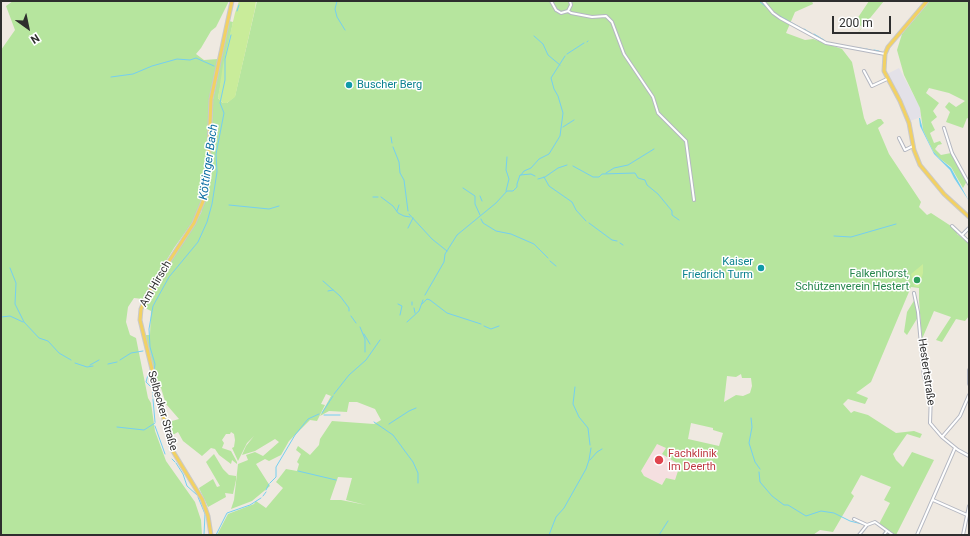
<!DOCTYPE html>
<meta charset="utf-8">
<style>
body{margin:0}
#map{position:relative;width:970px;height:536px;overflow:hidden;background:#efe9e1;font-family:Roboto,sans-serif}
canvas{display:block}
.frame{position:absolute;inset:0;border:2px solid #2e2e2e;pointer-events:none}
.north{position:absolute;left:8px;top:8px;width:40px;height:40px;-webkit-text-stroke:3px #fff;paint-order:stroke;rotate:147deg;font-size:11px;font-weight:700;line-height:16px;text-align:center;color:#2e2e2e}
.north::after{content:'';display:block;margin:auto;width:14px;height:18px;background:#2e2e2e;clip-path:polygon(50% 0,100% 100%,50% 72%,0 100%)}
.scale{position:absolute;left:832px;top:16px;width:59px;height:18px;box-sizing:border-box;border:2px solid #2e2e2e;border-top:0;padding-left:5px;font-size:12px;line-height:14px;white-space:nowrap;color:#2e2e2e;-webkit-text-stroke:3px #fff;paint-order:stroke}
</style>
<div id="map">
<canvas width="970" height="536"></canvas>
<div class="frame"></div>
<div class="north">N</div>
<div class="scale">200 m</div>
</div>
<script>
const ctx = document.querySelector('canvas').getContext('2d');
ctx.lineJoin = 'round';
function fill(path, color) {
  ctx.fillStyle = color;
  ctx.fill(path, 'evenodd');
}
function shape(rows) {
  const path = new Path2D();
  for (const r of rows) {
    path.moveTo(r[0], r[1]);
    for (let i = 2; i < r.length; i += 2) path.lineTo(r[i], r[i + 1]);
  }
  return path;
}
function strokePath(path, color, width, dash) {
  ctx.strokeStyle = color;
  ctx.lineWidth = width;
  ctx.lineCap = dash ? 'butt' : 'round';
  ctx.setLineDash(dash || []);
  ctx.stroke(path);
}
function write(font, color, halo, rows, align = 'center') {
  ctx.font = font + ' Roboto,sans-serif';
  ctx.lineWidth = 3;
  ctx.setLineDash([]);
  ctx.textBaseline = 'middle';
  ctx.strokeStyle = halo;
  ctx.fillStyle = color;
  for (const [text, x, y, turn = 0] of rows) {
    ctx.save();
    ctx.translate(x, y);
    ctx.rotate((+turn || 0) * Math.PI / 180);
    ctx.textAlign = isNaN(turn) ? turn : align;
    if (halo) ctx.strokeText(text, 0, 0);
    ctx.fillText(text, 0, 0);
    ctx.restore();
  }
}
fill(shape([
 [899,68,920,107,921,117,910,121,902,99,887,74]
]), '#e3e1e8');
fill(shape([
 [657,443,666,448,663,454,680,465,675,480,663,485,644,476,641,471]
]), '#f5dfe0');
fill(shape([
 [13,1,229,1,216,27,211,31,201,48,196,54,204,60,218,59,209,104,207,171,203,196,194,220,174,248,143,299,134,298,128,307,126,322,130,335,136,338,148,398,151,403,155,431,166,461,195,502,201,520,202,535,1,535,1,50,15,30,6,6],
 [257,1,812,1,813,4,795,12,786,33,805,40,813,39,842,49,852,62,864,118,867,125,878,119,881,119,884,123,878,128,889,154,921,202,919,207,927,215,931,213,951,226,958,232,957,234,969,243,969,316,965,321,956,319,942,342,936,340,951,317,934,311,922,339,919,300,919,288,911,287,871,382,856,393,868,398,865,404,848,399,843,404,851,413,854,411,868,415,896,433,914,431,922,434,920,438,907,434,893,454,896,460,903,467,912,452,934,460,896,535,879,524,890,503,884,500,891,487,861,475,851,493,854,496,833,532,820,530,813,535,217,535,228,514,254,504,256,501,266,508,283,488,276,482,286,469,297,471,299,464,297,462,301,454,296,450,298,446,310,455,319,445,320,439,332,421,374,424,381,420,375,409,357,402,349,402,347,412,329,411,320,416,331,396,326,394,321,404,325,405,317,421,310,420,289,441,281,455,269,461,265,459,256,464,270,486,252,501,231,509,234,500,238,464,248,460,246,455,255,452,263,456,279,442,275,439,255,451,242,455,246,446,254,436,247,443,238,461,232,448,234,447,235,440,234,434,231,432,230,434,226,434,222,440,224,443,222,448,231,451,237,462,237,464,232,460,231,464,219,455,215,449,211,448,202,456,183,441,178,432,169,437,165,423,179,419,166,404,161,388,156,387,143,335,150,335,151,311,143,307,201,213,210,178,213,99,229,21,233,22,218,98,223,103,227,103,235,96],
 [741,374,742,378,751,378,752,386,750,393,743,396,736,395,724,402,727,376,736,377],
 [691,423,713,428,713,430,723,433,719,446,688,439],
 [657,444,666,448,662,454,680,465,675,480,666,478,662,485,644,476,641,471],
 [338,477,352,478,346,500,366,505,341,500,330,500],
 [869,1,884,1,857,34,862,27,858,24,857,19],
 [930,1,969,1,969,119,967,118,963,128,946,122,950,112,945,107,949,102,956,107,965,101,949,93,929,88,926,93,939,103,933,111,937,117,931,122,935,130,930,133,934,143,940,141,942,144,938,145,935,149,941,155,951,153,967,181,963,188,951,167,939,158,933,151,923,130,920,108,904,75,897,50,902,34],
 [915,299,918,317,907,335,904,332,907,312],
 [214,454,223,469,229,475,236,476,236,480,233,494,225,493,226,497,208,507,199,488,213,479,217,487,220,486,206,462]
]), '#b6e59e');
fill(shape([
 [239,1,256,1,255,9,235,97,227,103,223,103,218,98,223,65,235,13],
 [923,264,923,273,919,287,914,286,911,274]
]), '#c9ec9a');
fill(shape([
 [919,118,920,118,923,130,933,151,939,158,951,168,969,201,954,178,950,170,934,154,920,126]
]), '#75cff0');
strokePath(shape([
 [337,1,335,9,337,17,345,30],
 [759,1,766,7],
 [237,11,239,5],
 [778,15,801,28],
 [804,29,806,30],
 [807,31,811,33],
 [814,34,824,40],
 [534,36,543,44,548,55,560,65],
 [587,42,588,41],
 [851,47,858,48],
 [860,48,864,49],
 [866,49,871,50],
 [874,50,879,51],
 [567,54,584,43],
 [111,77,133,74,152,66,177,59,190,60,196,58,214,66],
 [563,127,574,120],
 [391,137,392,143],
 [393,147,399,162,400,173,404,180,408,211],
 [573,166,593,177,599,177,602,174,635,173,638,178,645,180,647,185,658,194,672,211,672,215,679,220],
 [606,173,614,168,628,165,654,149],
 [521,175,524,171,531,168,539,159,549,154,560,136,563,113,558,96,554,89,551,78,565,56],
 [544,177,549,186,572,202,576,210,586,221],
 [538,179,545,177,558,168,567,165],
 [463,188,475,196,475,204,480,215],
 [506,191,509,179,506,170,507,157],
 [480,196,482,201],
 [373,197,378,197],
 [381,197,393,206,398,213,404,216,410,217],
 [229,205,269,209,279,206],
 [397,211,399,205],
 [409,214,432,239,447,251],
 [481,219,483,223,496,231,511,234,534,244,548,258],
 [589,223,612,240,617,241],
 [408,228,413,218],
 [834,236,851,237,896,224],
 [620,243,623,245],
 [550,261,556,266],
 [10,268,16,283,15,304,24,322,39,338,48,341,59,353,71,360],
 [323,281,340,296,349,308,349,311],
 [328,291,333,290],
 [425,295,444,262,445,254,457,235,496,203,507,191,513,191,517,187,517,184,520,175,531,174,535,176],
 [398,304,402,306,400,315],
 [422,304,427,299,430,300,447,313,481,324],
 [412,305,412,302],
 [414,308,415,313],
 [351,316,356,323],
 [1,317,10,316,23,322],
 [407,322,419,311,423,300],
 [484,326,491,329,499,326],
 [360,327,365,339,365,352],
 [364,334,370,344],
 [120,360,131,353,143,351],
 [75,363,87,367,93,366],
 [108,364,117,362],
 [90,365,99,360],
 [154,372,155,364,150,347,149,329,153,306,169,277,198,242,207,222,212,204,217,172,216,154,224,113,220,103,225,80,225,59,231,35],
 [148,375,146,382,152,388,153,393],
 [575,387,573,404,579,417,588,428,590,445],
 [334,394,349,375,366,360,380,340],
 [153,395,153,397],
 [153,399,155,422],
 [322,413,333,396],
 [324,415,340,415],
 [751,418,752,427,749,443,755,462,760,469],
 [374,422,393,435,413,462,418,473,418,483],
 [389,424,409,411,416,408],
 [155,426,165,454],
 [117,427,144,430,155,423],
 [172,459,175,462],
 [590,460,597,452,602,449],
 [176,463,183,474,187,486,197,495],
 [298,471,336,480],
 [759,472,760,482,772,496,784,505,788,505,806,516,821,511,834,513,850,521,862,524],
 [270,483,276,477,276,467,295,435,308,419,319,414],
 [266,490,269,484],
 [263,496,266,492],
 [198,497,205,514,204,535],
 [216,535,227,513,250,505,261,498],
 [549,535,556,517,564,508,586,469,589,460,591,448],
 [659,535,668,521]
]), '#75cff0', 1);
const minor = shape([
 [551,1,556,10,561,13,568,11,571,5,570,1],
 [763,1,773,13,780,18,826,43,885,54],
 [568,11,571,13,592,17,606,16,612,22,624,54,653,97,658,113,686,141,694,200],
 [864,71,872,86,887,79],
 [944,128,952,153,969,184],
 [899,138,905,150,913,146],
 [952,226,969,242],
 [962,235,969,228],
 [914,293,918,312,924,377,931,394,930,423,942,437,958,450,969,456],
 [969,370,969,384],
 [942,437,960,416,969,395],
 [933,500,967,515],
 [854,519,867,525],
 [859,535,867,525,875,522,893,535],
 [884,535,887,531],
 [917,535,955,448],
 [963,535,969,506]
]);
const major = shape([
 [927,1,888,47,885,54,884,71,900,101,909,123,914,150,920,165,944,194,969,217],
 [211,535,208,516,202,499,171,448,140,320,141,309,147,295,194,223,204,199,208,174,211,99,232,1]
]);
strokePath(minor, '#b4b7c1', 4);
strokePath(major, '#c9c9c9', 5);
strokePath(minor, '#fff', 2);
strokePath(major, '#f2d163', 3);
for (const [x, y, r, color] of [
 [349,85,4,"#0f9aa8"],
 [761,268,4,"#0f9aa8"],
 [917,280,4,"#2e9e5b"],
 [659,460,5,"#e0444e"]
]) {
  const dot = new Path2D();
  dot.arc(x, y, r, 0, 2 * Math.PI);
  ctx.fillStyle = color;
  ctx.fill(dot);
  strokePath(dot, '#fff', 1.5);
}
write('11px', '#0d838f', '#fff', [
 ["Buscher Berg",357,85],
 ["Kaiser",753,262,"right"],
 ["Friedrich Turm",753,275,"right"]
], 'left');
write('11px', '#27864d', '#fff', [
 ["Falkenhorst,",909,274],
 ["Schützenverein Hestert",909,287]
], 'right');
write('11px', '#2e2e2e', '#fff', [
 ["Am Hirsch",156,284,-60],
 ["Hestertstraße",926,372,82],
 ["Selbecker Straße",162,411,74]
]);
write('11px', '#be3a42', '#fff', [
 ["Fachklinik",668,454],
 ["Im Deerth",668,467]
], 'left');
write('italic 12px', '#0d6fa3', '#fff', [
 ["Köttinger Bach",209,162,-82]
]);
</script>
